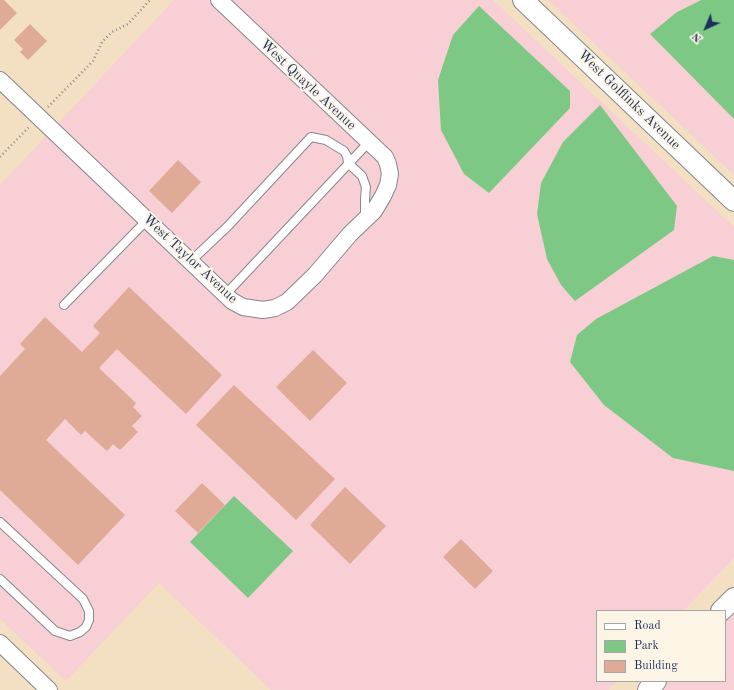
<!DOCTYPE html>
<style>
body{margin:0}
#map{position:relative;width:734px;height:690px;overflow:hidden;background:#f3e0c2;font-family:"Old Standard TT",serif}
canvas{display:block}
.legend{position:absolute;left:596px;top:610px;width:130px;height:72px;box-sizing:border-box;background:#fcf5e5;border:1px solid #a2a6af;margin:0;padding:5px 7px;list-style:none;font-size:12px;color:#1b2f5e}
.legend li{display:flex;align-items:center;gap:8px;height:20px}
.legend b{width:20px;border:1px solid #a2a6af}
.north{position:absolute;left:686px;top:8px;width:40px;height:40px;-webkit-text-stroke:3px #fcf5e5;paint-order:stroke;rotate:224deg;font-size:11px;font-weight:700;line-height:16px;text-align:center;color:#1b2f5e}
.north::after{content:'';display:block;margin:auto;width:14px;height:18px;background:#1b2f5e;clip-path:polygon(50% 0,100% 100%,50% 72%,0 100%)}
</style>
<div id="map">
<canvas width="734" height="690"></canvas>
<ul class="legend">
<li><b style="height:5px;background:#fff"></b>Road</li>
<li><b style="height:11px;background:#7ec885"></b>Park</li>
<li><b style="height:11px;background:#e0ab96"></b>Building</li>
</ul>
<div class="north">N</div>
</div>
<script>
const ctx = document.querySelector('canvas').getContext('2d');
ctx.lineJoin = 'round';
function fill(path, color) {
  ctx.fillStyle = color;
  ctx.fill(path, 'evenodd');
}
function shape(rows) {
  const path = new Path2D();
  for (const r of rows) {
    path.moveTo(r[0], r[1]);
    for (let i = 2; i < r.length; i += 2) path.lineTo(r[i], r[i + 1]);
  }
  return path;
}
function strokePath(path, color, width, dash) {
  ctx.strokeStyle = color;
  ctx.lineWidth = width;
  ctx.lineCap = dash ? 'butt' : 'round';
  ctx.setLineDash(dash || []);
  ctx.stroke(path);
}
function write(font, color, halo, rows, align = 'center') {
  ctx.font = font + ' "Old Standard TT",serif';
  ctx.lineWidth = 4;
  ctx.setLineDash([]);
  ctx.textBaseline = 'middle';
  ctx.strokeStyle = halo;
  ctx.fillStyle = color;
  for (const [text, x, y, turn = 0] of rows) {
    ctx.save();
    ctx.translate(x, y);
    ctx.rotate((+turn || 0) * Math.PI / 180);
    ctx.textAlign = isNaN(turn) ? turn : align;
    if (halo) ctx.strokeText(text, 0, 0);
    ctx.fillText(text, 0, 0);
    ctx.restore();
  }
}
fill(shape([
 [174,0,493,0,734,227,734,558,683,611,597,611,597,681,617,681,608,690,271,690,159,583,66,681,0,619,0,185],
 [548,0,734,0,734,175],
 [734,608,734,690,657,690,666,681,725,681,725,618]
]), '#f7cfd4');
fill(shape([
 [701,0,734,0,734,119,650,34,677,12],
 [479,6,570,91,570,108,489,193,464,174,441,130,438,80,453,35],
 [600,105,677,206,674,230,575,301,561,285,547,259,537,214,541,183,563,142],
 [713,256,734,260,734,471,673,458,604,405,570,362,577,335,596,319],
 [234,496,293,551,248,598,190,542]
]), '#7ec885');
fill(shape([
 [0,0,4,0,17,13,0,30],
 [30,24,47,41,28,60,20,52,23,49,14,40],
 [178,160,201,182,172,213,149,191],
 [129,287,222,375,186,414,117,349,99,368,136,403,133,407,142,416,132,426,138,432,120,450,113,444,107,451,85,431,81,435,65,419,46,440,125,515,78,565,0,490,0,376,25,349,20,344,45,317,82,352,100,333,93,326],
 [313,350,347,383,310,421,276,387],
 [234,385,335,479,296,520,196,425],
 [202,483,225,505,198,533,175,511],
 [345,487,386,526,350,564,310,525],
 [461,539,493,571,475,589,443,557]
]), '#e0ab96');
const service = shape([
 [191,261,228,226,311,137,326,140,344,151,347,156,348,163,362,176,366,187,365,199,365,218],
 [226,294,369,142],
 [64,305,147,220],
 [0,522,83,599,89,611,89,620,86,627,80,632,70,636,55,631,0,579]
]);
const minor = shape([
 [0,80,232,301,243,307,263,310,275,308,287,302,315,275,350,234,374,211,383,196,388,185,390,174,388,164,385,157,219,0],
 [0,643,49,690]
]);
const tertiary = shape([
 [523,0,734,201],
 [721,611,734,598],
 [648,690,656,681]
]);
strokePath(service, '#878890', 10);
strokePath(minor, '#878890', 18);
strokePath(tertiary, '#878890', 22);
strokePath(shape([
 [48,107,93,61,102,42,112,32,128,24,150,0],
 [0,157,29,127]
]), '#878890', 2.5, [1, 3]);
strokePath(service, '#fff', 8);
strokePath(minor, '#fff', 16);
strokePath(tertiary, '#fff', 20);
write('14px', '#1b2f5e', '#fcf5e5', [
 ["West Quayle Avenue",308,85,43],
 ["West Golflinks Avenue",629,100,44],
 ["West Taylor Avenue",190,259,43]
]);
</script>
